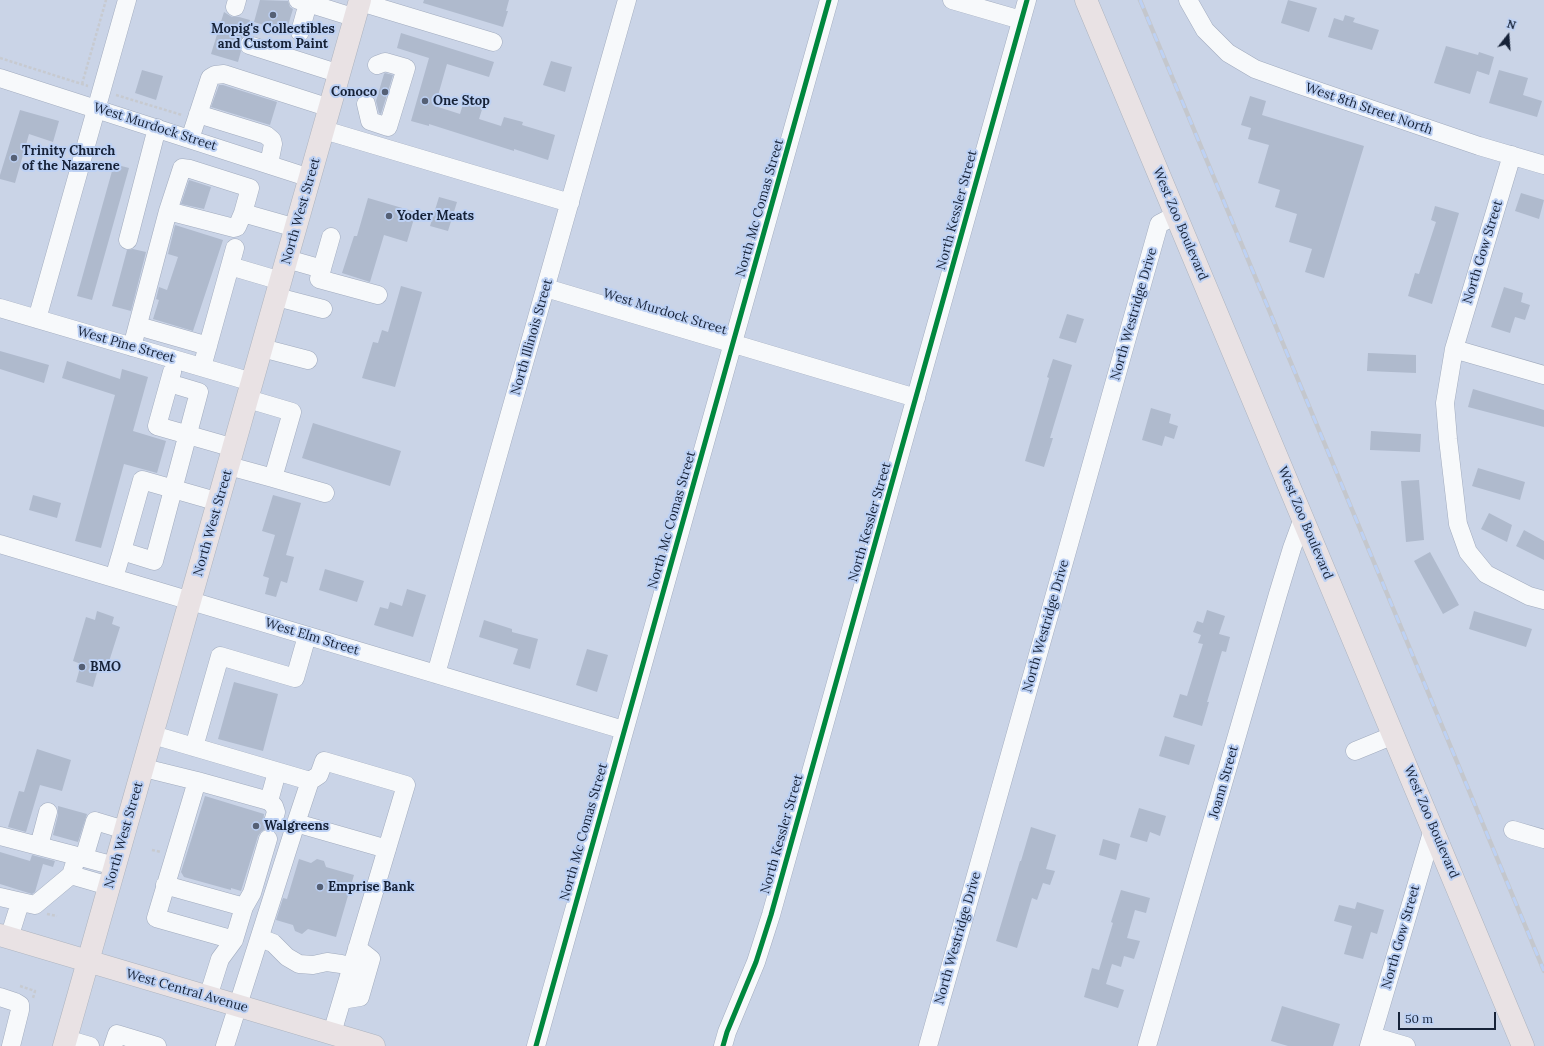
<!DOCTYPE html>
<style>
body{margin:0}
#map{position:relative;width:1544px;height:1046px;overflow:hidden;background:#cad4e7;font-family:Lora,serif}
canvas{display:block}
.north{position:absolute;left:1488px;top:16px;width:40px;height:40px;-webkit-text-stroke:3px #bdd1f4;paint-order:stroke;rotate:17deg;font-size:11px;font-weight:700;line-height:16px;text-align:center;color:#162238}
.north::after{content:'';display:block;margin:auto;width:14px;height:18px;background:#162238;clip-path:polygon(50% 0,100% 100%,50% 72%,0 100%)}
.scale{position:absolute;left:1398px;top:1012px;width:98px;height:18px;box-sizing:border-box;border:2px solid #162238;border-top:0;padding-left:5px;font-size:12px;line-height:14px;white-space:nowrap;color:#162238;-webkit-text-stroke:3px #bdd1f4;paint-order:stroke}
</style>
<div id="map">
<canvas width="1544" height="1046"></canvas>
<div class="north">N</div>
<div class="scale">50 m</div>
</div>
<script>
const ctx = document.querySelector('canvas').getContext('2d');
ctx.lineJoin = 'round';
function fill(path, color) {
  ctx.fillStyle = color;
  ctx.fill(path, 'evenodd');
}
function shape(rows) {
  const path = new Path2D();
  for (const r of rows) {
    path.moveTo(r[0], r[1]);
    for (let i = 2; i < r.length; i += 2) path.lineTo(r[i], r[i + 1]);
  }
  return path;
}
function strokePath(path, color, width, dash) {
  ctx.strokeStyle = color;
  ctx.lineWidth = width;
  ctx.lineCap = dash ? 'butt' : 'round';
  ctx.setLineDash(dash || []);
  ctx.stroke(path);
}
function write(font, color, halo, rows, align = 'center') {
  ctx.font = font + ' Lora,serif';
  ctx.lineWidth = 4;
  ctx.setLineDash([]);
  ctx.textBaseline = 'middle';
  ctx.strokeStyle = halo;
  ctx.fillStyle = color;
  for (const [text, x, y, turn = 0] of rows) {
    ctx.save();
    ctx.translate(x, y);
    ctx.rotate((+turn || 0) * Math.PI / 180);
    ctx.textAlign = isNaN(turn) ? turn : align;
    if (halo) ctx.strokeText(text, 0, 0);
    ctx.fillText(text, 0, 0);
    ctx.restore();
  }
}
fill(shape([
 [260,0,288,1,290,7,293,9,286,32,254,22],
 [424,0,509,0,506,11,508,11,503,27,423,3],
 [1288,0,1317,8,1309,32,1281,23],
 [224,12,232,17,239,17,250,20,246,35,242,38,239,42,239,47,241,51,238,62,211,54],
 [1345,15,1355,18,1353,22,1379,30,1372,50,1328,37,1334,18,1343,21],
 [401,33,494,62,489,77,447,64,435,106,460,114,466,94,485,100,479,119,501,126,504,117,523,122,522,125,555,135,548,160,514,149,514,151,429,124,429,126,411,121,429,58,397,48],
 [1446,46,1478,55,1479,52,1494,57,1489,75,1477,71,1470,94,1434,83],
 [551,61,572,67,565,92,543,85],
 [142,70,163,76,156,100,135,93],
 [1499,70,1528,78,1523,95,1542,101,1537,117,1489,103],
 [385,73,393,75,381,114,379,113,376,101,384,74],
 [219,85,223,85,277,102,270,125,211,107],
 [1250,96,1266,101,1262,115,1364,146,1324,278,1305,272,1312,249,1289,242,1297,214,1275,207,1280,190,1258,183,1269,145,1248,139,1251,128,1241,125],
 [20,110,59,121,53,142,29,134,15,183,0,179,0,175],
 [114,164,129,168,92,300,77,296],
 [189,180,211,187,204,209,181,204],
 [1521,193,1544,200,1539,219,1515,211],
 [439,197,457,202,448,231,430,226],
 [368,198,416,212,407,242,384,235,370,282,342,273,354,236,357,236],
 [1435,206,1459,213,1432,304,1408,296,1415,273,1419,274,1436,222,1431,220],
 [175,225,223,240,193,331,153,319,159,300,156,299,159,287,167,290,178,257,168,254],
 [133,249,146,252,131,311,112,306,127,250],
 [401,286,422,292,395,387,362,378,373,342,378,343,382,330,388,332],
 [1504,287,1523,293,1521,302,1530,305,1525,320,1515,317,1510,333,1491,327],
 [1067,314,1084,319,1076,343,1059,338],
 [0,351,49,365,44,383,0,369],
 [1368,353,1416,355,1416,373,1367,371],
 [1053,359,1072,365,1050,438,1053,438,1044,467,1025,461,1049,378,1047,377],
 [67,361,120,379,122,369,148,377,133,431,166,441,157,473,124,464,101,548,75,541,115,395,62,378],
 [1473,389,1544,410,1544,427,1468,407],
 [1151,408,1171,414,1169,423,1178,426,1174,439,1165,436,1162,446,1142,440],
 [313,423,401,451,390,486,302,458],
 [1371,431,1421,434,1420,452,1370,450],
 [1478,468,1525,482,1520,500,1472,486],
 [1419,480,1424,540,1406,542,1401,481],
 [33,495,61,503,57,518,29,510],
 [273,495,301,503,286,555,294,557,287,583,281,581,276,597,265,594,269,578,263,576,275,535,262,531],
 [1489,513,1512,525,1507,542,1481,529],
 [1524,530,1544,541,1544,560,1516,546],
 [1430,552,1459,605,1443,614,1414,561],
 [325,569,364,581,357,602,319,590],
 [407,589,426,595,413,637,374,625,380,607,388,609,390,602,402,606],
 [1207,610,1225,616,1219,634,1230,637,1226,652,1222,651,1207,702,1209,702,1202,726,1173,717,1180,694,1187,696,1203,644,1198,643,1201,635,1193,632,1197,621,1203,623],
 [97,611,114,617,112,624,120,627,106,671,98,669,93,687,76,682,81,664,73,661,86,617,95,620],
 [1474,611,1532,629,1526,647,1469,629],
 [484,620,512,629,512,632,538,639,530,669,513,664,518,649,479,637],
 [587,649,608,655,597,692,576,685],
 [234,682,278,694,263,751,218,739],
 [1165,736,1195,745,1189,765,1159,756],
 [37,749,71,760,62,791,40,785,26,832,8,827,19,791,24,792],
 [205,796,264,814,263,824,265,829,261,832,258,836,241,891,231,888,231,890,184,877,181,872],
 [58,806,87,814,78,842,53,835,58,815],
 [1139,808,1166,816,1160,836,1150,832,1147,842,1130,837],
 [1031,827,1056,835,1046,869,1055,871,1050,885,1043,883,1037,900,1032,898,1017,948,996,941,1020,861,1021,861],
 [1103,839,1120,844,1116,860,1099,855],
 [0,852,30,861,32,855,55,861,53,867,43,864,35,892,32,894,0,884],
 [299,859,311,863,317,859,324,861,326,867,354,875,336,937,308,929,302,934,295,931,293,925,276,920,283,898,287,899],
 [1121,890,1150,898,1146,913,1135,910,1127,938,1140,941,1134,959,1124,956,1121,967,1112,964,1106,984,1124,990,1118,1008,1084,997,1092,968,1099,970,1113,923,1111,922],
 [1357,902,1384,910,1377,934,1371,932,1363,959,1344,954,1352,926,1334,921,1339,905,1355,909],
 [1282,1006,1340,1024,1333,1046,1288,1046,1271,1041]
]), '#afbacd');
const minor = shape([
 [298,0,356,18],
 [952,0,1021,20],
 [1188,0,1205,30,1228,53,1255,69,1297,84,1479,146,1544,165],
 [360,2,493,42],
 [235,7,237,0],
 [300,32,308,3],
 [249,45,340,74],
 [0,78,310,178],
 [366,104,370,121,388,127,406,68,385,62,377,65],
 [198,114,266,135,272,140,273,144,269,164],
 [324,130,570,203],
 [190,139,210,78,215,75,224,74,330,108],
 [1512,155,1454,349,1445,403,1448,439,1458,524,1468,552,1486,574,1529,596,1544,600],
 [243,213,296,228],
 [331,237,319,279,378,295],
 [128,240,157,128],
 [287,259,322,269],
 [230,266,281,281],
 [546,288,916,398],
 [277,297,323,309],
 [0,308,252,382],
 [37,319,127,0],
 [138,326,208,346],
 [132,347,168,211,182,168,190,169,250,188,243,213,237,227,234,228,168,211],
 [262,348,308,360],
 [1454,349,1544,375],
 [202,367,235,248],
 [172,372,157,426,234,448],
 [229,466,273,478,292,412,248,399],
 [273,478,325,493],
 [0,544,624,730],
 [122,551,142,480,219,502],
 [114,578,122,551,154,561,199,392,169,383],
 [436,674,627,0],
 [153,735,310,781,319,775,324,761,406,785,332,1033],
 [194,747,220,656,295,678,307,636],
 [1355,751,1394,735],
 [144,768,197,781,156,918,234,940,220,959,208,997],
 [197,781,269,801,277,772],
 [310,781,296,823,387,849],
 [269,801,274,806,276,812,273,822],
 [1513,830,1544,839],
 [0,836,77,856,71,875],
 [39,846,48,812],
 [77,856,115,866],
 [84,858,95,821,125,830],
 [165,885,244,907,234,940],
 [0,897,35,905,71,875,109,886],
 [244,907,252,893,268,839],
 [9,938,20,903],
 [260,938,273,943,287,957,299,964,313,965,327,962,341,964,352,967],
 [0,997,15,1002,20,1005,20,1010,11,1046],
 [342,1000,360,997,371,959,357,948],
 [1372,1036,1406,1046],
 [66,1039,90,1046],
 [113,1046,117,1034,157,1046],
 [225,1046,296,823],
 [536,1046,829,0],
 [723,1046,727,1032,756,962,771,915,1027,0],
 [928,1046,1159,224,1176,215],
 [1147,1046,1278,594,1292,548,1303,518],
 [1369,1046,1433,829]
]);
const major = shape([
 [1086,0,1523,1046],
 [0,935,374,1046],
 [64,1046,360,0]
]);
strokePath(minor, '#a1abbe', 19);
strokePath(major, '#acb3bf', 23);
strokePath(shape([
 [0,58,88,86],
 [82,84,106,0],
 [116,95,182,115],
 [152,850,161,852],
 [47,914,57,916],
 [20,986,35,991,33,998]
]), '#c7cad0', 2.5, [3, 2]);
strokePath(minor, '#f7f9fb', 18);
strokePath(major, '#e9e2e4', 22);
const rail = shape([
 [1140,0,1544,971]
]);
strokePath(rail, '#c4c7cd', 4.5);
strokePath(rail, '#bdd1f4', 3, [9]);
strokePath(shape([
 [536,1046,829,0],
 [723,1046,727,1032,756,962,771,915,1027,0]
]), '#00873e', 5);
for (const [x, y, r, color] of [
 [273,15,4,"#556075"],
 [385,92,4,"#556075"],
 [425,101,4,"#556075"],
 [14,158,4,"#556075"],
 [389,216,4,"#556075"],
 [82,667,4,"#556075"],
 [256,826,4,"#556075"],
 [320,887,4,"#556075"]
]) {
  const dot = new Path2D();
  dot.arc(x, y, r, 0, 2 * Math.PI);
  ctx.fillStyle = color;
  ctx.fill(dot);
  strokePath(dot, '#bdd1f4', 1.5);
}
write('bold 13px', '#162238', '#bdd1f4', [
 ["Mopig's Collectibles",273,29,"center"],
 ["and Custom Paint",273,44,"center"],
 ["Conoco",377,92,"right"],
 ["One Stop",433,101],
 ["Trinity Church",22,151],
 ["of the Nazarene",22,166],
 ["Yoder Meats",397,216],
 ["BMO",90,667],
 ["Walgreens",264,826],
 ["Emprise Bank",328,887]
], 'left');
write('13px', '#162238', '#bdd1f4', [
 ["West 8th Street North",1369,109,19],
 ["West Murdock Street",155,127,18],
 ["North Mc Comas Street",760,208,-74],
 ["North Kessler Street",957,210,-75],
 ["North West Street",301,211,-74],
 ["West Zoo Boulevard",1180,224,67],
 ["North Gow Street",1483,252,-73],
 ["West Murdock Street",665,312,17],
 ["North Westridge Drive",1134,314,-74],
 ["North Illinois Street",532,337,-74],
 ["West Pine Street",126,345,16],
 ["North Mc Comas Street",672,520,-74],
 ["North Kessler Street",870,522,-74],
 ["North West Street",213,523,-74],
 ["West Zoo Boulevard",1305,523,67],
 ["North Westridge Drive",1046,626,-74],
 ["West Elm Street",312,637,17],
 ["Joann Street",1224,782,-74],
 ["West Zoo Boulevard",1431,822,67],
 ["North Mc Comas Street",584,832,-74],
 ["North Kessler Street",782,834,-74],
 ["North West Street",124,835,-74],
 ["North Gow Street",1401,937,-74],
 ["North Westridge Drive",958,938,-74],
 ["West Central Avenue",187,991,16]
]);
</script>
